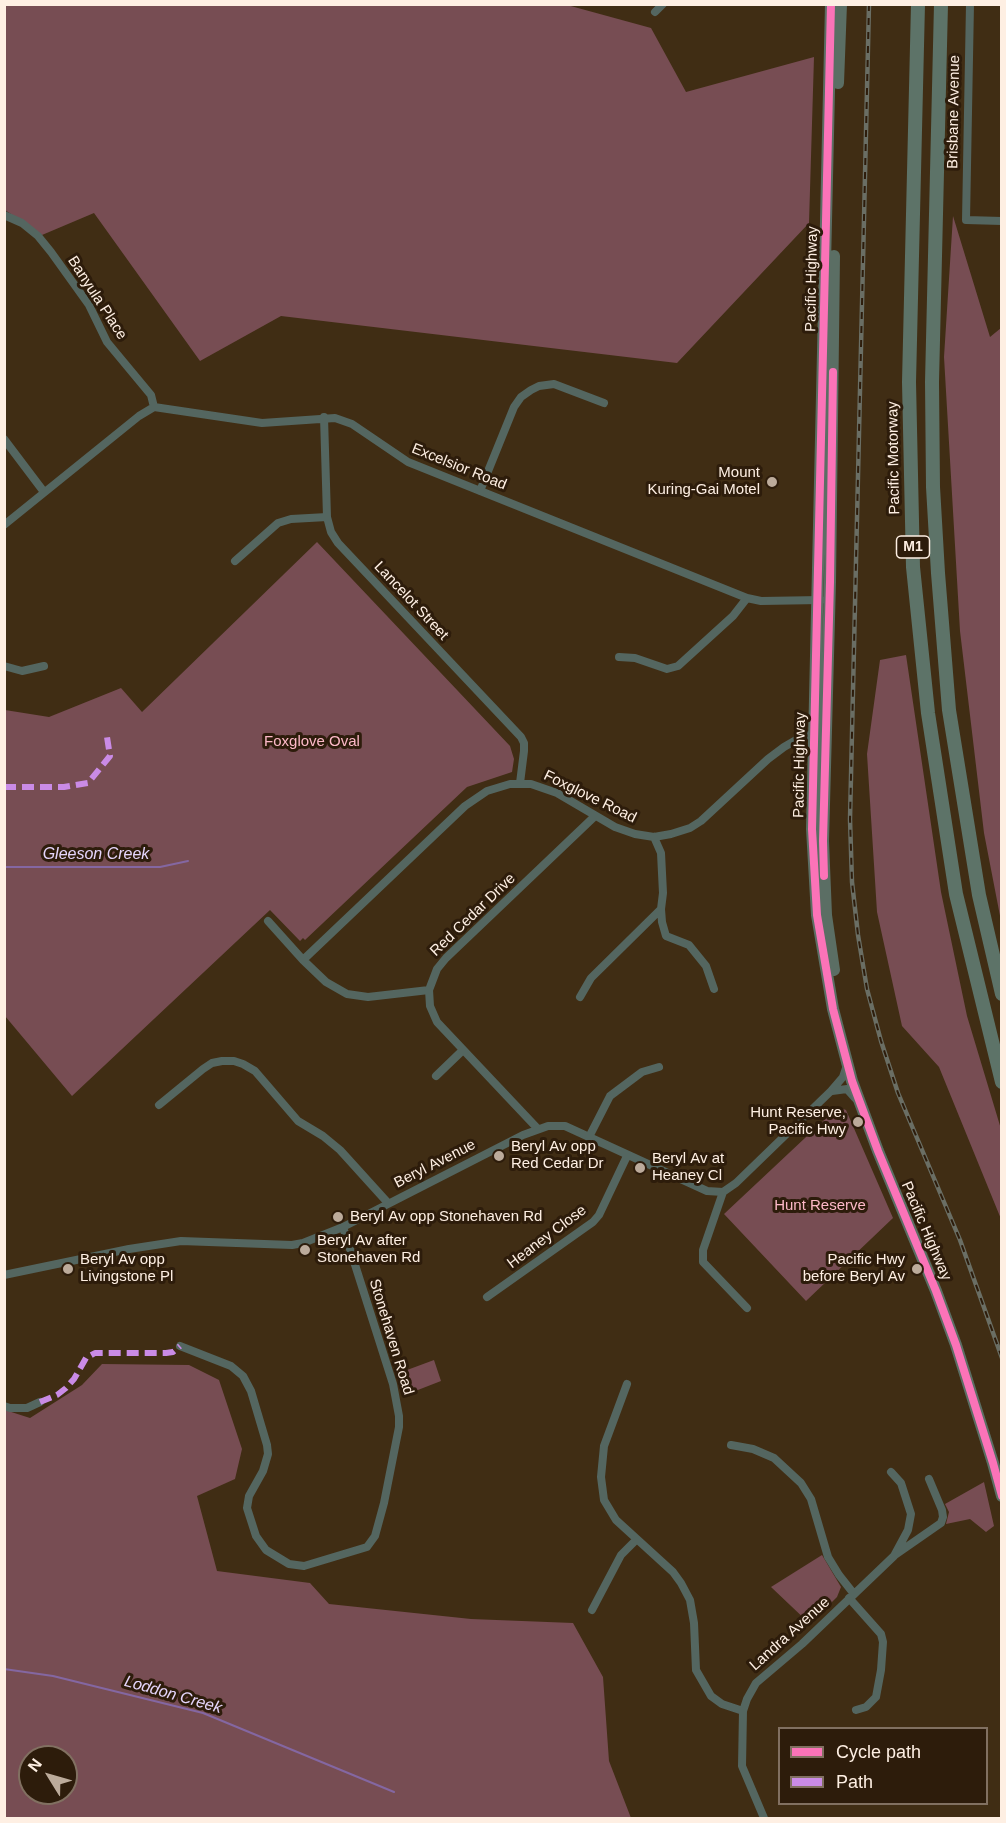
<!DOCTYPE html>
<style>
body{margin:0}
#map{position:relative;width:1006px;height:1823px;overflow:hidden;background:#402d14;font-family:Helvetica,sans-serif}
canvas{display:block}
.frame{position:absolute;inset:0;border:6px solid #feefe3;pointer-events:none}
.legend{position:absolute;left:778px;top:1727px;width:210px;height:78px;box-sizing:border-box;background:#2d1c0b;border:2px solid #817061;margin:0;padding:8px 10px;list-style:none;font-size:18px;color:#feefe3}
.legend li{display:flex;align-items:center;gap:12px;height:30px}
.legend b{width:30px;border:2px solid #817061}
.north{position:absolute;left:18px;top:1745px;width:60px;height:60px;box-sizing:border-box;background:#2d1c0b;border:2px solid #817061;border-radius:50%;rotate:307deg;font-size:16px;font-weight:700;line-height:24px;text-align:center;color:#feefe3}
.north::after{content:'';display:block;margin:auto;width:21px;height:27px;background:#bcab9b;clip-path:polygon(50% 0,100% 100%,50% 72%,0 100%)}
</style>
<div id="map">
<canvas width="1006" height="1823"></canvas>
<div class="frame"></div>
<ul class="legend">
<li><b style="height:8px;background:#fb73b8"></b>Cycle path</li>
<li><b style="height:8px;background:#ca8be6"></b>Path</li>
</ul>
<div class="north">N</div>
</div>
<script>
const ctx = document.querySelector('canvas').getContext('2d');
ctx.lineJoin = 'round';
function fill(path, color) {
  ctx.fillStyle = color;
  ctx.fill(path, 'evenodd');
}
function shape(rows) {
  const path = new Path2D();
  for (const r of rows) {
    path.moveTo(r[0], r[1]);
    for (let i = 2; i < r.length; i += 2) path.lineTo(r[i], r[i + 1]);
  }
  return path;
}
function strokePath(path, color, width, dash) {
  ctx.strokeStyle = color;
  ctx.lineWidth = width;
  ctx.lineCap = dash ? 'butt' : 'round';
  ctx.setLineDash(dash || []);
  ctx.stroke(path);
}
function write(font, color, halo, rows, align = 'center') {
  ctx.font = font + ' Helvetica,sans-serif';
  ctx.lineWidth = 6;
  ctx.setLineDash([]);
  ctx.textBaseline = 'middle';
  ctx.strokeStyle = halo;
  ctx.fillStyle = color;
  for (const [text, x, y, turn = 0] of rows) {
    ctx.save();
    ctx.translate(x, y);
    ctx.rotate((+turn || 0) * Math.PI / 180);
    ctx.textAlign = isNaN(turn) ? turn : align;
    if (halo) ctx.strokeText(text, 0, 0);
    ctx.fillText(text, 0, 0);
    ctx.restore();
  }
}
fill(shape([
 [4,5,567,5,651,28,686,92,814,57,809,223,677,363,281,316,200,361,94,213,42,235,5,210],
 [953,216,990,337,1001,328,1001,921,984,833,960,631,944,357],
 [317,542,510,746,514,759,512,772,467,787,305,940,303,938,300,941,270,910,72,1096,5,1016,5,710,49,717,121,688,142,712],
 [906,655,941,892,967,1016,1001,1129,1001,1219,939,1067,902,1026,877,912,867,754,880,660],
 [838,1107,846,1110,893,1218,806,1301,724,1214],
 [434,1360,441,1381,405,1395,399,1373],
 [102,1364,189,1365,219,1380,242,1449,235,1479,197,1496,217,1571,310,1583,329,1604,471,1619,573,1623,603,1677,609,1761,631,1818,5,1818,5,1410,30,1418,82,1385],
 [30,1757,66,1757,66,1793,30,1793],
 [984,1482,994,1526,986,1532,970,1519,946,1524,949,1512,945,1504],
 [822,1555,841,1587,837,1597,810,1624,771,1587]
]), '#774d53');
strokePath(shape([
 [4,867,160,867,188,861],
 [4,1669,53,1676,203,1713,394,1792]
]), '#8467a2', 2);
strokePath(shape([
 [970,4,966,220,1002,221],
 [655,12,663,4],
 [4,215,22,223,38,236,51,252,89,305,107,342,151,395,154,407],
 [324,417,327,517,331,532,338,543,521,737,524,743,524,751,520,783],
 [4,439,44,492],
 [480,491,514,407,521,397,531,390,539,386,554,384,604,403],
 [4,525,139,416,154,407,262,423,335,418,352,424,408,462,747,598,761,601,821,600],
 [235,561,278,523,291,519,327,517],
 [619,657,635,658,667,669,678,666,733,616,747,598],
 [4,666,22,671,44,666],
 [661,909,662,922,666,936,689,945,706,966,714,989],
 [268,921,303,960,326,982,347,994,368,997,429,990],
 [303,960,465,806,487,791,510,784,531,784,557,793,615,827,635,834,654,837,671,834,690,828,701,821,768,759,784,747,803,736,817,734],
 [580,997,591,978,661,909,663,893,661,853,654,837],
 [436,1076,463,1050],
 [832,1091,847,1089,855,1098],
 [159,1105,203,1069,212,1063,222,1061,234,1061,243,1064,255,1071,298,1121,323,1136,340,1150,388,1203],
 [537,1128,437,1022,430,1006,429,990,437,969,446,958,595,816],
 [589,1137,610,1096,642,1072,659,1067],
 [723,1192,703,1250,703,1262,747,1308],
 [4,1275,129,1249,181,1241,292,1245,303,1243,343,1227,523,1135,548,1126,565,1126,707,1191,723,1192,736,1183,831,1091,843,1077,846,1068],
 [487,1297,593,1222,599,1215,627,1156],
 [180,1346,231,1366,243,1376,251,1391,267,1445,268,1454,263,1471,249,1496,247,1508,256,1536,266,1550,289,1564,304,1566,367,1547,375,1536,384,1503,399,1427,399,1416,393,1384,343,1227],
 [627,1384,604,1446,601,1477,604,1500,616,1520,673,1572,681,1583,690,1600,694,1623,696,1670,711,1696,722,1704,743,1711],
 [4,1406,10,1408,27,1408,40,1402],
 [731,1445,753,1449,774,1458,801,1483,811,1499,828,1557,839,1575,854,1594],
 [895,1555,941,1523,943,1517,942,1510,929,1479],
 [849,1598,881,1634,883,1642,881,1670,876,1697,866,1707,856,1710],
 [592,1610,621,1555,636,1540],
 [764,1818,742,1766,743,1711,747,1699,756,1683,802,1644,894,1556,908,1530,911,1514,901,1483,891,1472]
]), '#546660', 8);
strokePath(shape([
 [831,4,812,829,817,915,833,1009,852,1081,878,1151,936,1291,956,1345,993,1463,1002,1496],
 [838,83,841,4],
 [834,970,826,915,823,841,830,582,834,256]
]), '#5b6e64', 12);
strokePath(shape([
 [918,4,909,382,913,567,928,713,956,894,1002,1082],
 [941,4,932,382,933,487,938,573,949,710,979,895,1002,994]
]), '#5d7368', 14);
const rail = shape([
 [869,4,850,819,852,882,858,935,867,989,881,1041,898,1093,960,1240,1002,1358]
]);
strokePath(rail, '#6a6e64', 4.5);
strokePath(rail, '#2d1c0b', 2, [7]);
strokePath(shape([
 [4,787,64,787,88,783,110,756,107,737],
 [40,1402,57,1395,66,1388,74,1379,86,1358,95,1353,166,1353,173,1352,180,1346]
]), '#ca8be6', 6, [12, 6]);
strokePath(shape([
 [831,4,812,829,817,915,833,1009,852,1081,878,1151,936,1291,956,1345,993,1463,1002,1496],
 [824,876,823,841,830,582,833,372]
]), '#fb73b8', 8);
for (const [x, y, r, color] of [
 [772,482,6,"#bcab9b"],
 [858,1122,6,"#bcab9b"],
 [499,1156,6,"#bcab9b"],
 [640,1168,6,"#bcab9b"],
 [338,1217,6,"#bcab9b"],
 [305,1250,6,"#bcab9b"],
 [68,1269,6,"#bcab9b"],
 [917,1269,6,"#bcab9b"]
]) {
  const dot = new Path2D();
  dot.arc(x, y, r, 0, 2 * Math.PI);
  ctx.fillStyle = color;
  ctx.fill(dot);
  strokePath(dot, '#2d1c0b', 2);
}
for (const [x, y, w] of [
 [913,547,33]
]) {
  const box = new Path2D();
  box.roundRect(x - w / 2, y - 11, w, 22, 4.5);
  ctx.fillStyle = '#2d1c0b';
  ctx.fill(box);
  strokePath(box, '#feefe3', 1.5);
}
write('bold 14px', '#feefe3', null, [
 ["M1",913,547]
]);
write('15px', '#feefe3', '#2d1c0b', [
 ["Brisbane Avenue",954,112,-89],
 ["Pacific Highway",812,279,-89],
 ["Banyula Place",97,298,57],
 ["Pacific Motorway",894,458,-91],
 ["Excelsior Road",459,467,22],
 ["Lancelot Street",411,601,47],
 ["Pacific Highway",800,765,-89],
 ["Foxglove Road",590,797,26],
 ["Red Cedar Drive",473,915,-44],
 ["Beryl Avenue",435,1164,-27],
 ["Pacific Highway",926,1231,67],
 ["Heaney Close",547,1237,-37],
 ["Stonehaven Road",391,1337,73],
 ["Landra Avenue",790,1634,-42]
]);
write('15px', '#feefe3', '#2d1c0b', [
 ["Mount",760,473,"right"],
 ["Kuring-Gai Motel",760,490,"right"],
 ["Hunt Reserve,",846,1113,"right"],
 ["Pacific Hwy",846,1130,"right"],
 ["Beryl Av opp",511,1147],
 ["Red Cedar Dr",511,1164],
 ["Beryl Av at",652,1159],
 ["Heaney Cl",652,1176],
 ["Beryl Av opp Stonehaven Rd",350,1217],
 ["Beryl Av after",317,1241],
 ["Stonehaven Rd",317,1258],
 ["Beryl Av opp",80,1260],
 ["Livingstone Pl",80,1277],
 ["Pacific Hwy",905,1260,"right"],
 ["before Beryl Av",905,1277,"right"]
], 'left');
write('15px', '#fdb9c8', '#2d1c0b', [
 ["Foxglove Oval",312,742],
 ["Hunt Reserve",820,1206]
]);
write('italic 16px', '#e5d5fb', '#2d1c0b', [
 ["Gleeson Creek",96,855],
 ["Loddon Creek",173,1695,16]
]);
</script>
